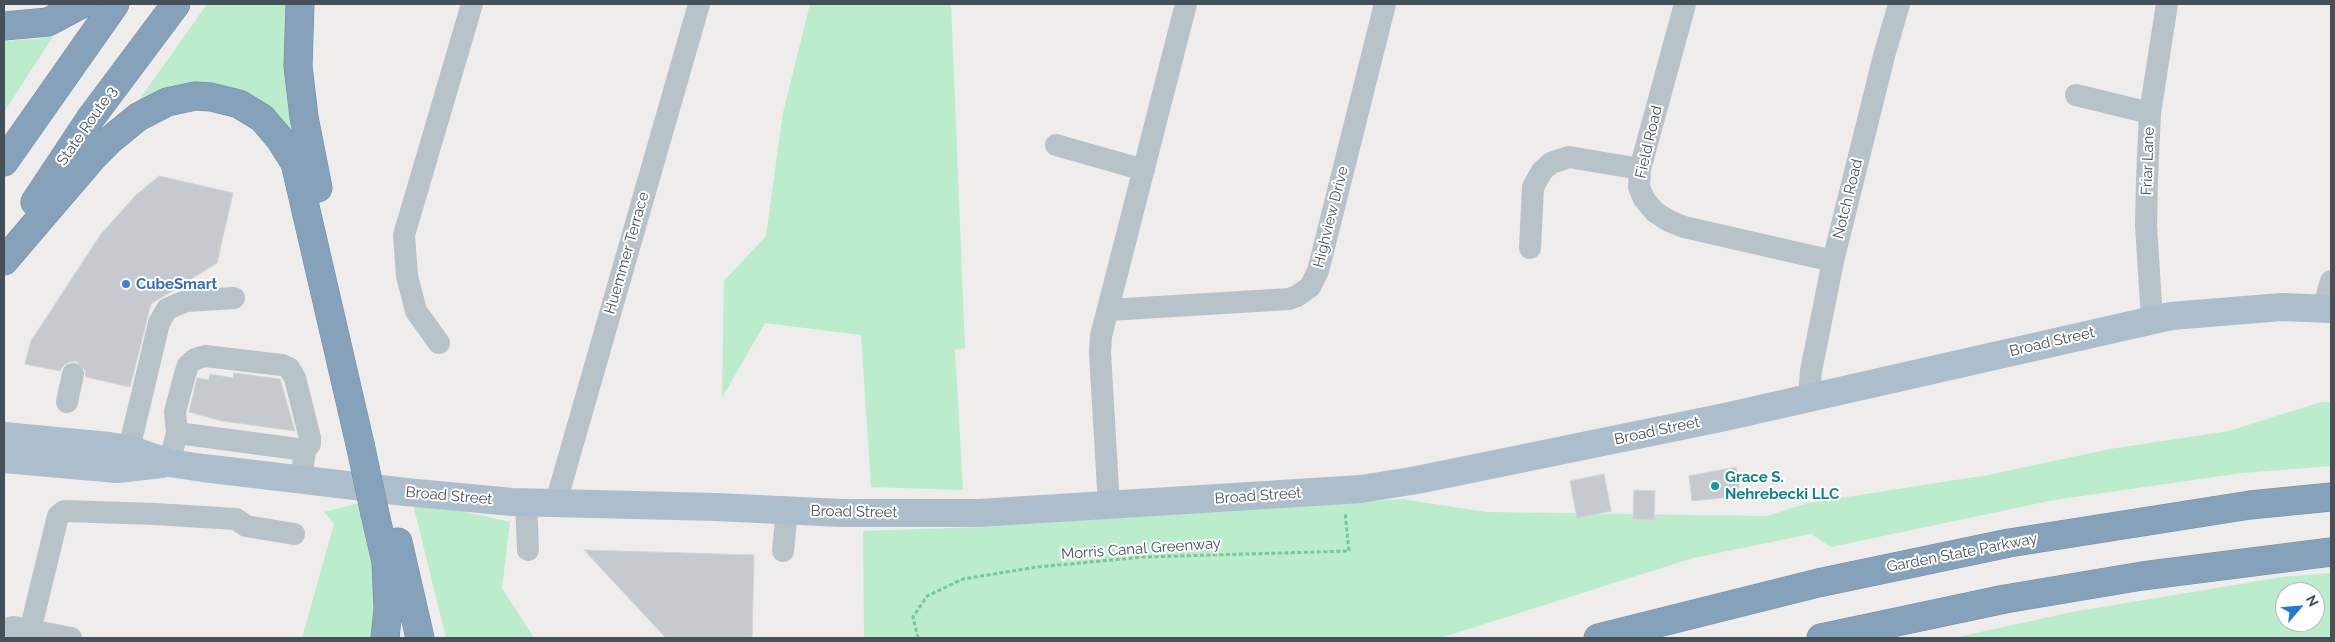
<!DOCTYPE html>
<style>
body{margin:0}
#map{position:relative;width:2335px;height:642px;overflow:hidden;background:#efecec;font-family:Raleway,sans-serif}
canvas{display:block}
.frame{position:absolute;inset:0;border:5px solid #455159;pointer-events:none}
.north{position:absolute;left:2275px;top:582px;width:50px;height:50px;box-sizing:border-box;background:#fff;border:1px solid #b5b9bd;border-radius:50%;rotate:63deg;font-size:14px;font-weight:700;line-height:20px;text-align:center;color:#455159}
.north::after{content:'';display:block;margin:auto;width:18px;height:22px;background:#1e7ad6;clip-path:polygon(50% 0,100% 100%,50% 72%,0 100%)}
</style>
<div id="map">
<canvas width="2335" height="642"></canvas>
<div class="frame"></div>
<div class="north">N</div>
</div>
<script>
const ctx = document.querySelector('canvas').getContext('2d');
ctx.lineJoin = 'round';
function fill(path, color) {
  ctx.fillStyle = color;
  ctx.fill(path, 'evenodd');
}
function shape(rows) {
  const path = new Path2D();
  for (const r of rows) {
    path.moveTo(r[0], r[1]);
    for (let i = 2; i < r.length; i += 2) path.lineTo(r[i], r[i + 1]);
  }
  return path;
}
function strokePath(path, color, width, dash) {
  ctx.strokeStyle = color;
  ctx.lineWidth = width;
  ctx.lineCap = dash ? 'butt' : 'round';
  ctx.setLineDash(dash || []);
  ctx.stroke(path);
}
function write(font, color, halo, rows, align = 'center') {
  ctx.font = font + ' Raleway,sans-serif';
  ctx.lineWidth = 4;
  ctx.setLineDash([]);
  ctx.textBaseline = 'middle';
  ctx.strokeStyle = halo;
  ctx.fillStyle = color;
  for (const [text, x, y, turn = 0] of rows) {
    ctx.save();
    ctx.translate(x, y);
    ctx.rotate((+turn || 0) * Math.PI / 180);
    ctx.textAlign = isNaN(turn) ? turn : align;
    if (halo) ctx.strokeText(text, 0, 0);
    ctx.fillText(text, 0, 0);
    ctx.restore();
  }
}
fill(shape([
 [207,4,292,4,302,159,259,107,134,107],
 [810,4,951,4,965,348,955,350,963,490,871,487,861,335,765,323,722,398,724,281,766,236,783,113],
 [54,35,4,112,4,41,36,39],
 [2321,402,2331,402,2331,466,2242,473,2054,500,1831,547,1811,534,1693,558,1440,638,864,638,863,531,983,527,1402,499,1486,512,1767,516,1808,503,1988,475,2110,449,2229,431],
 [412,500,510,522,502,588,534,638,446,638],
 [366,501,377,544,377,638,302,638,334,524,324,512],
 [2331,573,2331,638,1953,638,2072,612,2283,577],
 [2285,592,2315,592,2315,622,2285,622]
]), '#bbeccb');
const building = shape([
 [159,176,233,193,217,263,151,304,130,387,86,377,85,370,76,361,69,362,63,366,60,371,25,364,31,341,101,234,136,195,159,176],
 [234,373,280,379,295,431,222,421,189,412,197,378,209,380,210,374,233,378,234,373],
 [1736,467,1740,496,1692,501,1689,476,1736,467],
 [1604,474,1611,511,1577,518,1570,481,1604,474],
 [1634,490,1655,491,1654,520,1633,519,1634,490],
 [584,550,754,555,752,638,666,638,584,550]
]);
fill(building, '#c6cacf');
strokePath(building, '#d0d3d8', 1);
const highway = shape([
 [300,4,298,66,304,117,318,188],
 [4,26,48,22,82,4],
 [4,162,115,4],
 [35,202,90,119,176,4],
 [4,261,93,157,110,140,138,117,167,102,195,96,211,97,239,104,262,118,280,139,295,163,360,444],
 [375,514,386,562,388,609,385,638],
 [398,542,420,638],
 [1598,638,1818,583,2009,543,2250,505,2331,497],
 [1821,638,2005,599,2142,576,2331,552]
]);
strokePath(highway, '#708da6', 29);
strokePath(shape([
 [918,638,913,617,927,596,963,579,1037,567,1144,557,1349,551,1345,512]
]), '#74c99a', 3, [4, 2.5]);
strokePath(shape([
 [1685,4,1640,169,1639,187,1644,199,1655,212,1669,221,1684,227,1833,261],
 [2076,95,2150,113],
 [1056,145,1144,170],
 [1530,248,1533,187,1542,171,1551,163,1569,157,1640,169],
 [2323,309,2331,281],
 [1108,310,1289,299,1297,296,1310,287,1318,271,1385,4],
 [2152,320,2146,225,2147,179,2150,113,2167,4],
 [439,343,416,311,407,276,404,235,472,4],
 [1809,397,1811,371,1833,261,1884,56,1899,4],
 [67,402,73,374],
 [177,433,305,450,303,465],
 [129,449,159,323,167,309,186,301,234,298],
 [169,463,177,433,175,412,185,374,188,365,195,359,205,356,282,365,289,368,295,378,310,438,310,444,305,450],
 [526,502,528,550],
 [556,502,699,4],
 [1109,506,1100,353,1101,336,1186,4],
 [783,551,787,510],
 [4,629,14,627,71,638],
 [30,631,58,516,64,511,155,514,236,519,246,526,294,534]
]), '#b8c2c9', 22);
strokePath(shape([
 [4,436,109,446,129,449,169,463,203,468,406,492,512,502,716,507,842,513,979,513,1361,489,1417,480,1725,417,2171,316,2282,307,2331,309],
 [4,459,117,469,162,464]
]), '#acbdcb', 28);
strokePath(highway, '#85a2ba', 28);
const highwayBridge = shape([
 [360,444,375,514]
]);
strokePath(highwayBridge, '#708da6', 29, []);
strokePath(highwayBridge, '#85a2ba', 28);
for (const [x, y, r, color] of [
 [126,284,5,"#3f7fe0"],
 [1715,486,5,"#0f9aa8"]
]) {
  const dot = new Path2D();
  dot.arc(x, y, r, 0, 2 * Math.PI);
  ctx.fillStyle = color;
  ctx.fill(dot);
  strokePath(dot, '#fff', 2);
}
write('15px', '#455159', '#fff', [
 ["State Route 3",87,126,-55],
 ["Field Road",1649,142,-77],
 ["Friar Lane",2148,161,-88],
 ["Notch Road",1848,199,-76],
 ["Highview Drive",1331,217,-76],
 ["Huemmer Terrace",627,253,-74],
 ["Broad Street",2052,342,-13],
 ["Broad Street",1657,431,-12],
 ["Broad Street",449,496,5],
 ["Broad Street",1258,496,-4],
 ["Broad Street",854,512,1],
 ["Morris Canal Greenway",1141,549,-4],
 ["Garden State Parkway",1962,553,-11]
]);
write('bold 15px', '#366cbe', '#fff', [
 ["CubeSmart",136,284]
], 'left');
write('bold 15px', '#0d838f', '#fff', [
 ["Grace S.",1725,477],
 ["Nehrebecki LLC",1725,494]
], 'left');
</script>
